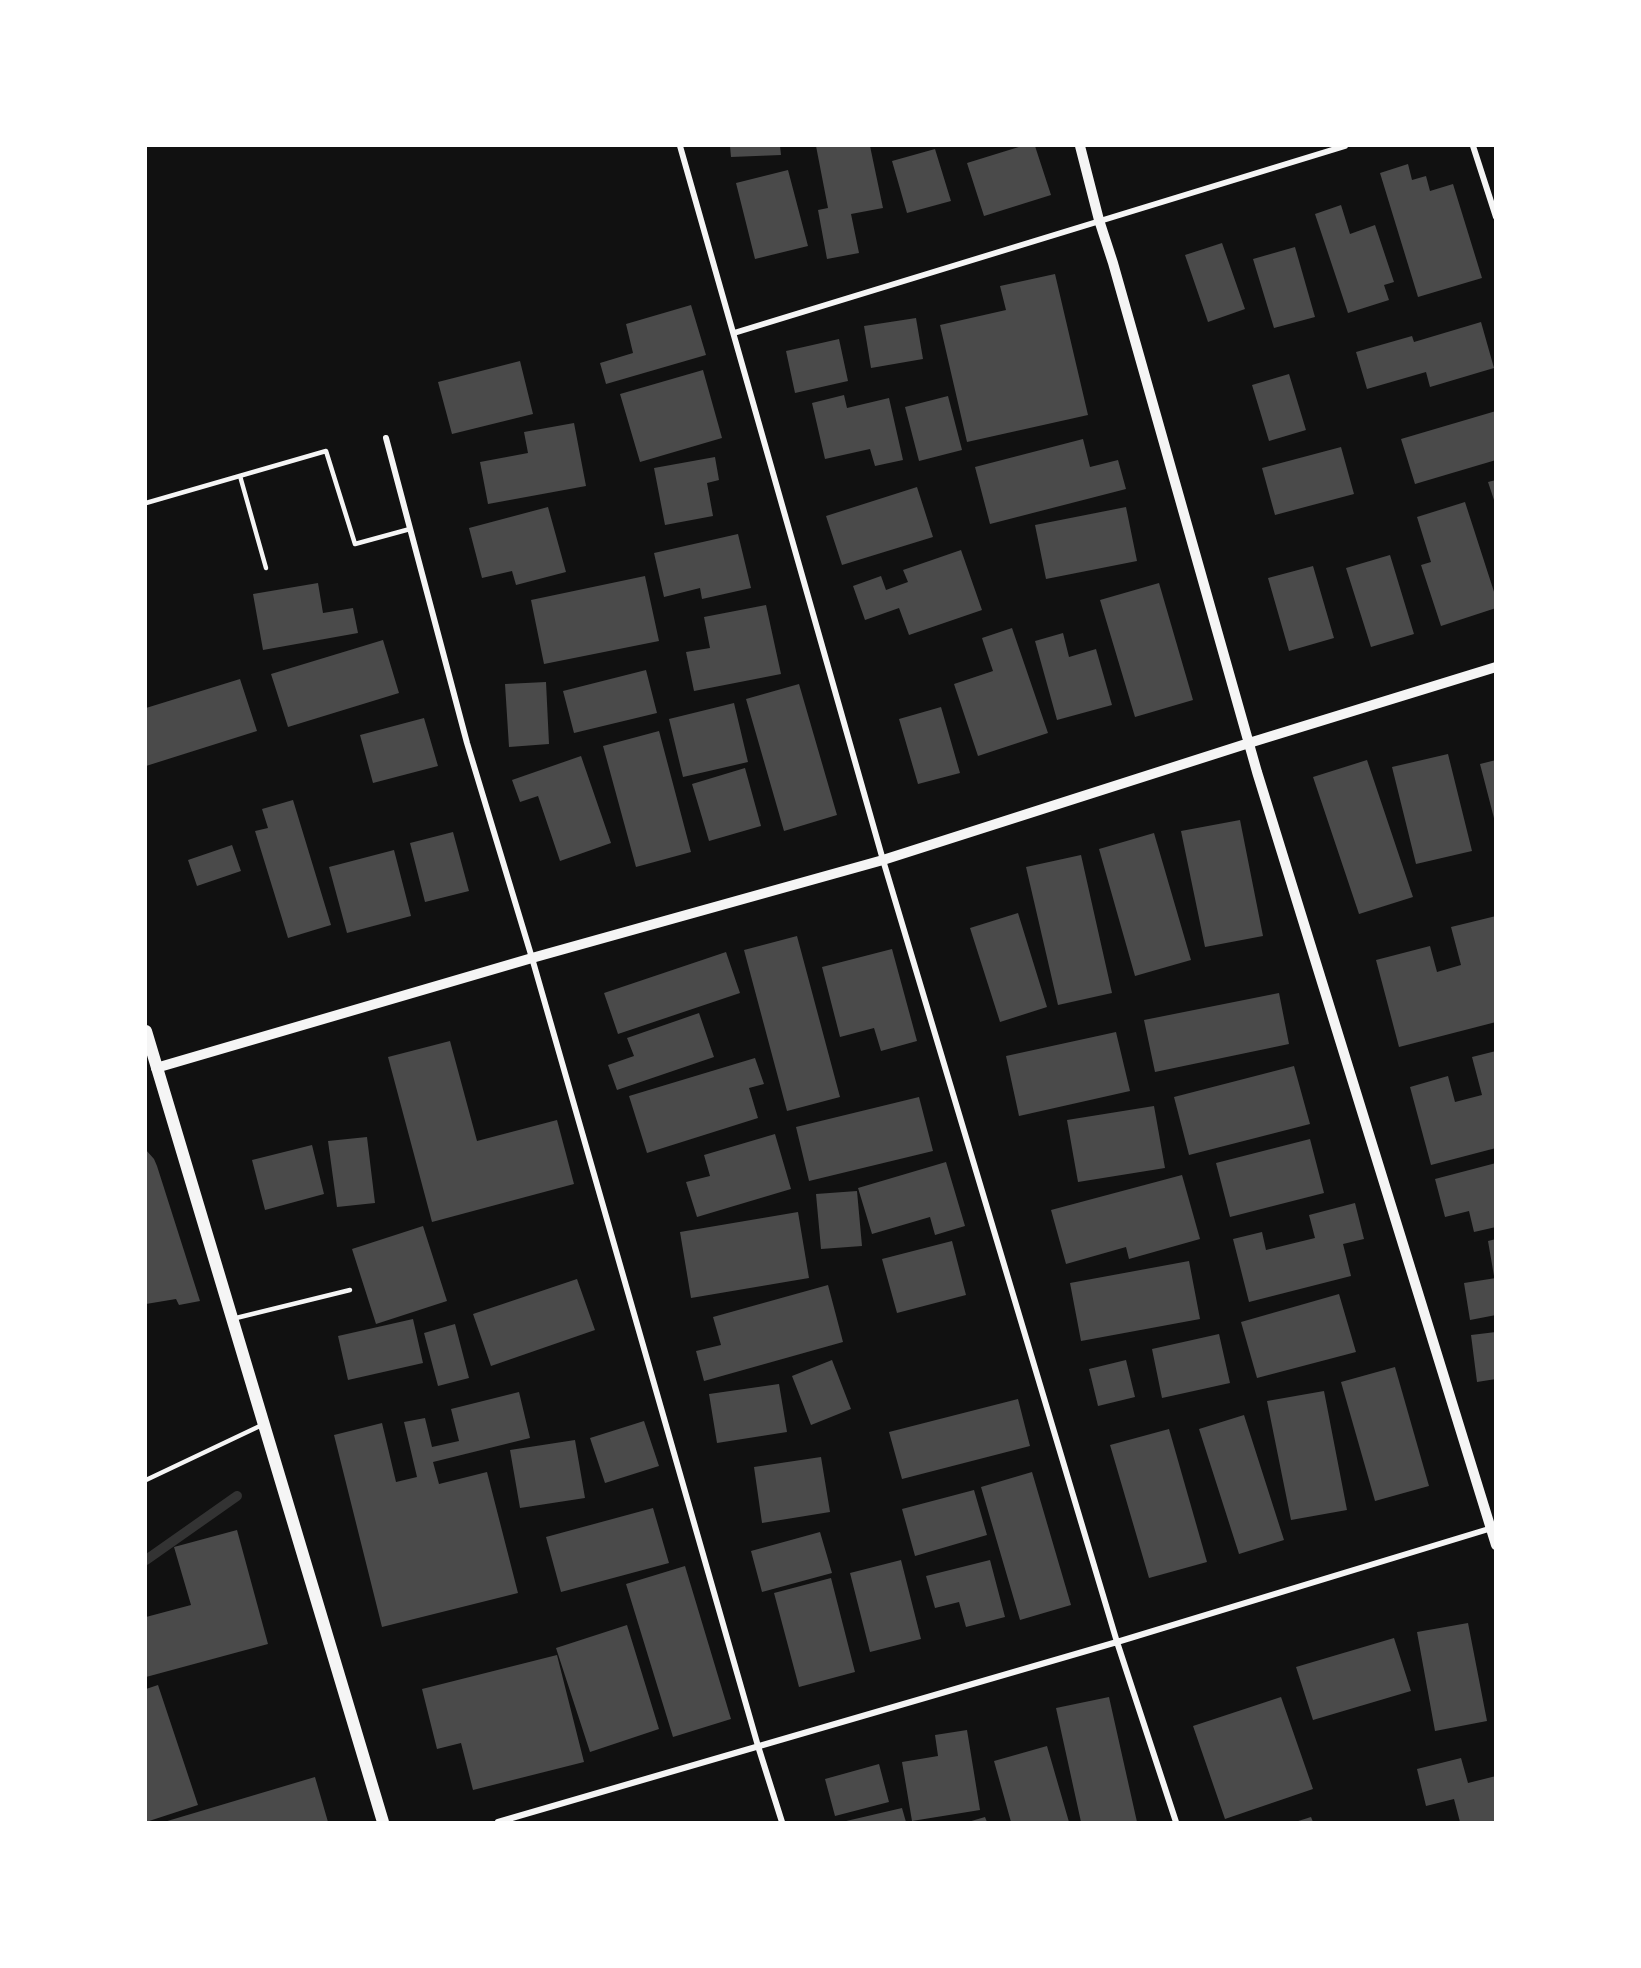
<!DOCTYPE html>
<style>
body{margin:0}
#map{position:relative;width:1641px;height:1968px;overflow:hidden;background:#111;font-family:Ubuntu,sans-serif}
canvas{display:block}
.frame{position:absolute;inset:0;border:147px solid #fff;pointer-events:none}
</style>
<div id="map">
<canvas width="1641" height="1968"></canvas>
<div class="frame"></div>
</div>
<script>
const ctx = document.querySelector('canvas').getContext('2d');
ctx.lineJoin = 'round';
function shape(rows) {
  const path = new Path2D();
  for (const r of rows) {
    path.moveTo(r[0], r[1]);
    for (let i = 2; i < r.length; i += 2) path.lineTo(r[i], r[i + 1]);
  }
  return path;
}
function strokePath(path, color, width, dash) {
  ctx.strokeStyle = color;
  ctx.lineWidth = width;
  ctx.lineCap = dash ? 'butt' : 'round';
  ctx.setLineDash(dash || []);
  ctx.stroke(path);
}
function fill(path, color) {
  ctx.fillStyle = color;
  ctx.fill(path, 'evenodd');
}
strokePath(shape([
 [146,1560,237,1496]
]), '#333', 10);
fill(shape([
 [730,146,780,146,781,155,731,157],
 [816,146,870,146,883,208,851,214,859,253,827,259,818,210,828,208],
 [1022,146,1035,146,1051,195,984,216,967,163],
 [935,149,951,201,907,213,892,161],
 [1408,164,1412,180,1426,176,1430,191,1453,184,1482,278,1418,297,1380,173],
 [788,170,808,246,755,259,736,183],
 [1341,205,1350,234,1375,225,1394,282,1384,285,1389,300,1348,313,1315,214],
 [1222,243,1245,309,1208,322,1185,255],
 [1295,247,1315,317,1274,328,1253,259],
 [1055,274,1088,415,967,442,940,325,1006,310,1000,286],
 [691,305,706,355,606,384,600,363,633,353,626,324],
 [916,318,923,359,871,368,864,326],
 [1481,322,1494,368,1430,387,1426,372,1367,389,1356,352,1412,336,1414,342],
 [839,339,848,381,795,393,786,351],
 [520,361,533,414,452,434,438,382],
 [703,370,722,438,640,462,620,394],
 [1289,374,1306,430,1269,441,1252,385],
 [844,395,847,408,889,398,903,460,875,466,870,449,825,459,812,403],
 [948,396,962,450,919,461,905,407],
 [1496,411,1496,460,1415,484,1401,439],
 [574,423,586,486,488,504,480,462,528,453,524,432],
 [1083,439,1090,467,1118,460,1126,489,990,524,975,467],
 [1341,447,1354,494,1275,515,1262,468],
 [715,457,719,480,707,483,713,516,665,525,654,468],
 [1496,480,1496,503,1495,503,1488,482],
 [917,487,933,537,842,565,826,516],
 [1465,502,1496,598,1496,608,1441,626,1421,565,1431,562,1417,517],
 [548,507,566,572,516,585,512,571,482,578,469,528],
 [1126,507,1137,561,1046,579,1035,525],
 [738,534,751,588,702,599,700,588,664,597,654,553],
 [961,550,982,610,909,635,899,608,865,620,853,586,881,576,886,590,908,582,903,570],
 [1390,555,1414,634,1371,647,1346,568],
 [1313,566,1334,638,1289,651,1268,578],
 [645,576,659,641,544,664,531,600],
 [318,583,323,613,353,608,358,633,263,650,253,594],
 [1159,583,1193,700,1135,717,1100,600],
 [766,605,781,674,694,691,686,652,710,648,704,617],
 [1012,628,1048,733,978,756,954,684,993,671,982,638],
 [1063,633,1069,657,1096,649,1112,705,1057,720,1035,641],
 [383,640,399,693,288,727,271,674],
 [646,670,657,713,574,733,563,691],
 [240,679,257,731,146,766,146,708],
 [546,682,549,744,509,747,505,684],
 [799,684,837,815,784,831,746,699],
 [734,703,748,762,683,777,669,719],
 [941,707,960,773,918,784,899,719],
 [424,718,438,766,373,783,360,735],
 [659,731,691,852,636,867,603,746],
 [1448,754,1472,851,1416,864,1392,767],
 [581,756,611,843,560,861,538,796,520,802,512,780],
 [1367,760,1413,897,1359,914,1313,777],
 [1496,760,1496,821,1495,822,1480,764],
 [745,768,761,826,709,841,692,784],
 [293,800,331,925,288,938,255,831,268,828,262,809],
 [1240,820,1263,936,1205,947,1181,831],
 [453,832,469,891,425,902,410,843],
 [1154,833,1191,960,1135,976,1099,849],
 [232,845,241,871,197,886,188,860],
 [394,850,411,916,347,933,329,867],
 [1081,855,1112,993,1058,1005,1026,867],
 [1018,913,1047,1007,1000,1022,970,928],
 [1496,916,1496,1022,1399,1047,1376,960,1430,946,1437,972,1461,965,1451,927],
 [797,936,840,1097,787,1111,744,950],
 [892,949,917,1041,881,1051,874,1028,840,1037,822,967],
 [726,952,740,993,618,1034,604,993],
 [1279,993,1289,1044,1155,1072,1144,1020],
 [699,1013,714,1057,617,1090,608,1065,634,1056,627,1038],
 [1116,1032,1130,1091,1019,1116,1006,1056],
 [450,1041,477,1141,557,1120,574,1184,432,1222,388,1057],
 [1496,1051,1496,1148,1431,1165,1410,1087,1448,1076,1455,1102,1482,1095,1472,1057],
 [755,1058,764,1084,749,1088,758,1118,647,1153,629,1096],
 [1294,1066,1310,1124,1189,1155,1174,1097],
 [919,1097,933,1151,809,1181,796,1127],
 [1154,1106,1165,1168,1078,1182,1067,1120],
 [775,1134,791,1189,697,1217,686,1182,710,1176,704,1155],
 [367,1137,375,1203,337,1207,328,1141],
 [1310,1139,1324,1193,1230,1217,1216,1163],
 [312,1145,324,1194,265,1210,252,1160],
 [146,1150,154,1159,157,1166,200,1301,179,1305,176,1299,146,1304],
 [946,1162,965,1226,935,1235,930,1217,872,1234,858,1188],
 [1496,1163,1496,1227,1474,1232,1469,1211,1445,1217,1435,1179],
 [1182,1175,1200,1239,1129,1259,1126,1247,1066,1264,1051,1210],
 [857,1191,862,1246,821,1249,816,1194],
 [1355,1203,1364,1239,1343,1244,1351,1276,1249,1302,1233,1239,1262,1232,1266,1250,1315,1238,1309,1215],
 [798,1212,809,1278,691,1298,680,1232],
 [423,1226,447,1301,376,1324,352,1249],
 [1496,1239,1496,1276,1494,1276,1488,1241],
 [952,1241,966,1295,897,1313,882,1259],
 [1189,1261,1200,1319,1081,1341,1070,1283],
 [1496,1278,1496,1315,1470,1320,1464,1283],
 [577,1279,595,1330,491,1366,473,1314],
 [828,1285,843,1342,704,1381,696,1351,721,1345,713,1317],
 [1339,1294,1356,1352,1257,1378,1241,1322],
 [413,1319,423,1363,348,1380,338,1336],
 [455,1324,469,1378,438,1386,424,1333],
 [1496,1332,1496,1379,1477,1382,1471,1335],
 [1219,1334,1230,1383,1162,1398,1152,1349],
 [832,1360,851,1409,811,1425,792,1376],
 [1126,1360,1135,1397,1098,1406,1089,1369],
 [1395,1367,1429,1486,1375,1501,1341,1382],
 [779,1384,787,1432,717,1443,709,1394],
 [1324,1391,1347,1510,1291,1520,1267,1401],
 [519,1392,530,1438,433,1462,439,1484,487,1472,518,1593,382,1627,334,1435,382,1423,396,1482,417,1477,404,1422,425,1418,432,1447,459,1441,451,1409],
 [1018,1399,1030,1446,902,1479,889,1432],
 [1244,1415,1284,1540,1239,1554,1199,1429],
 [644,1421,659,1466,605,1483,590,1438],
 [1169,1429,1207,1562,1149,1578,1110,1445],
 [575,1440,585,1498,520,1508,510,1450],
 [821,1457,830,1512,762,1523,754,1467],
 [1032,1472,1071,1605,1020,1620,981,1487],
 [974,1490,987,1535,915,1556,902,1509],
 [653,1508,669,1563,561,1592,546,1537],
 [237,1530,268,1644,146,1677,146,1617,191,1605,174,1547],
 [820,1532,832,1573,762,1592,751,1551],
 [901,1560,921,1639,870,1652,850,1573],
 [990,1560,1005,1617,966,1627,959,1602,935,1608,926,1576],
 [685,1566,731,1719,673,1737,626,1584],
 [831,1578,855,1672,799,1687,774,1593],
 [1468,1623,1487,1721,1435,1731,1417,1632],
 [627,1625,659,1729,590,1752,556,1648],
 [1394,1638,1411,1691,1313,1720,1296,1667],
 [557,1655,584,1762,473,1790,461,1743,437,1749,422,1689],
 [158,1685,198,1805,146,1822,146,1689],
 [1109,1697,1137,1822,1081,1822,1056,1708],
 [1281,1697,1313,1789,1225,1819,1193,1726],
 [967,1730,980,1810,912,1821,902,1762,938,1756,935,1735],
 [1047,1746,1069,1822,1011,1822,994,1761],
 [1461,1758,1468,1783,1496,1776,1496,1822,1460,1822,1454,1799,1426,1806,1417,1769],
 [879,1764,889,1802,835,1816,825,1779],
 [315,1777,328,1822,164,1822],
 [902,1808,906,1822,842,1822],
 [985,1817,987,1822,968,1822],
 [1311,1817,1313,1822,1295,1822]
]), '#4a4a4a');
strokePath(shape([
 [240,476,266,568],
 [146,503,326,451,355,544,410,529],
 [232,1319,350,1290],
 [146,1480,262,1425]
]), '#f5f5f5', 4.5);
strokePath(shape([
 [680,146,883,860,1117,1642,1176,1822],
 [1473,146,1496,217],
 [734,333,1345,146],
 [386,438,467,743,532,958,758,1746,782,1822],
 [498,1822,1117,1642,1492,1528]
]), '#f5f5f5', 6);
strokePath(shape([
 [1080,146,1099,220,1113,263,1257,772,1496,1545],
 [156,1068,532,958,883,860,1249,743,1496,667]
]), '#f5f5f5', 10);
strokePath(shape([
 [146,1031,383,1822]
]), '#f5f5f5', 12);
</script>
